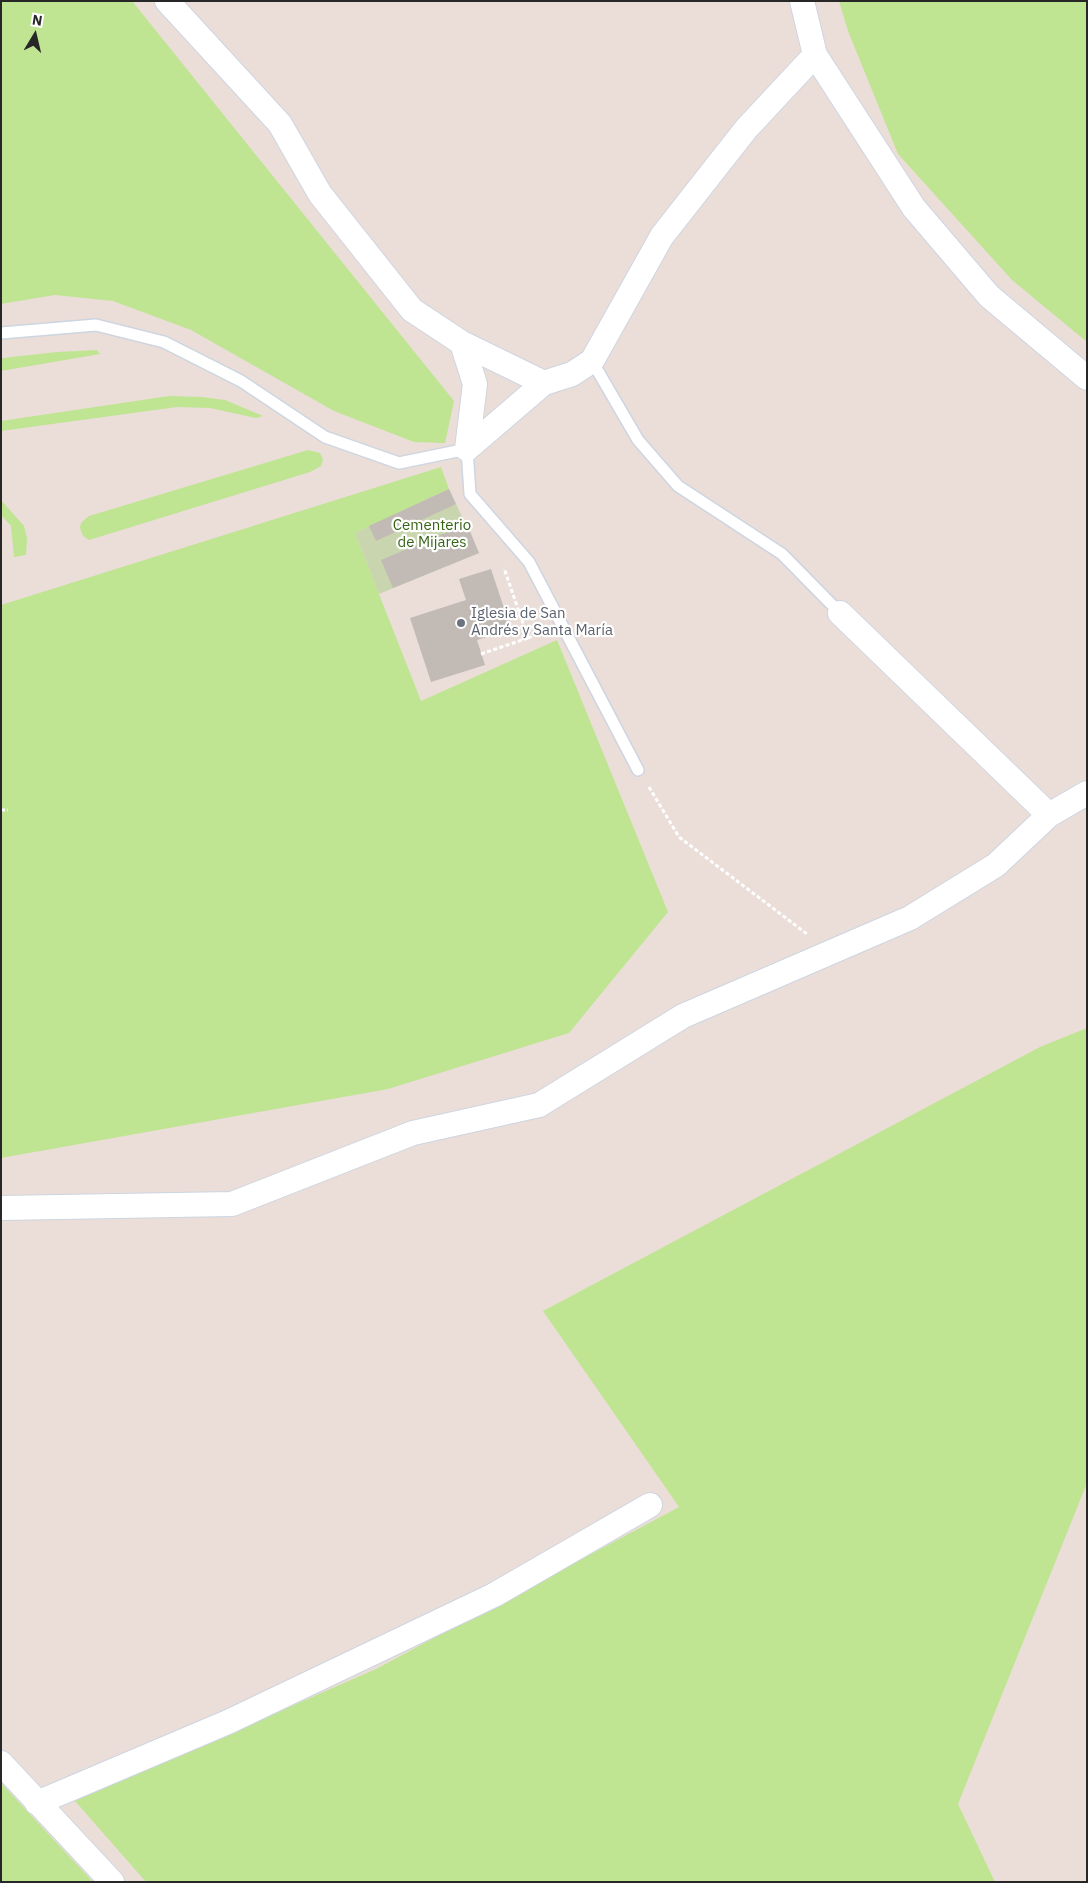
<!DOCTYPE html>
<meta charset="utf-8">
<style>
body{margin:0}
#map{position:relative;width:1088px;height:1883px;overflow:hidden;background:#ebded8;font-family:"IBM Plex Sans",sans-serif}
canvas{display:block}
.frame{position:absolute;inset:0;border:2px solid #272727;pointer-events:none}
.north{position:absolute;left:10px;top:10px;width:50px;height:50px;-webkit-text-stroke:4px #fff;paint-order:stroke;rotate:9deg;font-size:14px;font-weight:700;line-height:20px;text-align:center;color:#272727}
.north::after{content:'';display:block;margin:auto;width:18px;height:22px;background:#272727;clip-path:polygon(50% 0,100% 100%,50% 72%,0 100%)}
</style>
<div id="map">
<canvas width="1088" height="1883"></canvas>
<div class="frame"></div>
<div class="north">N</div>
</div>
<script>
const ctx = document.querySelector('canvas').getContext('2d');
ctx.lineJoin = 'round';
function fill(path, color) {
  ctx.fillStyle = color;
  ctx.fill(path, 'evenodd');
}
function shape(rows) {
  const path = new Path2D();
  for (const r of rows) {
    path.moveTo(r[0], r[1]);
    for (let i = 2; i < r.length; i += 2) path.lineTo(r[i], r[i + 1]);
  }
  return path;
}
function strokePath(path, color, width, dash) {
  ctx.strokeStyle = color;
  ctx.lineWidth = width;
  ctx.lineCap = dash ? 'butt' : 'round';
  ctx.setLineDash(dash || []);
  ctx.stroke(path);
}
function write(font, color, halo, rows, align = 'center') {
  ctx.font = font + ' "IBM Plex Sans",sans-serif';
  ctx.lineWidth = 4.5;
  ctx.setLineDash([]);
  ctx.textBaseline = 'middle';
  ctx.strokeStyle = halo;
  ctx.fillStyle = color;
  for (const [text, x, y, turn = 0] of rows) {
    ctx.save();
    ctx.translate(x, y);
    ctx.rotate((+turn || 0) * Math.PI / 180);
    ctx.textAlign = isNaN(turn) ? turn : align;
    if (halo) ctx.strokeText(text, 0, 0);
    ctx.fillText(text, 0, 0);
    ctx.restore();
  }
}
fill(shape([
 [1,1,132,1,454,401,445,443,414,442,334,411,191,330,113,301,55,295,1,304],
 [839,1,1087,1,1087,342,1012,280,898,154,848,31],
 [97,350,100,354,1,371,1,359,3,358,57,352],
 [169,396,202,397,225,400,263,416,256,418,210,408,177,407,1,431,1,421],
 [308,450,320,453,323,460,321,466,310,472,89,540,83,536,80,528,81,523,89,516],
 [441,467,449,489,355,533,421,701,557,640,668,912,569,1033,388,1089,1,1158,1,605],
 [1,500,24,526,27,538,26,555,14,557,11,526,1,515],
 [1087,1028,1087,1483,958,1804,995,1882,146,1882,75,1801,376,1669,679,1507,543,1311,1040,1047],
 [1,1783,93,1882,1,1882]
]), '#bfe492');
fill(shape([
 [449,489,479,553,379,594,355,533]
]), '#c9d5ae');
fill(shape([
 [449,489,456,504,376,541,369,526],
 [467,524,479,553,393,588,381,560],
 [491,569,511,629,477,640,485,665,431,682,410,618,466,600,459,579]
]), '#c2bab4');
const service = shape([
 [1,333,96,325,164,342,241,381,325,437,399,463,467,449,470,494,529,562,638,770],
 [592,361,638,440,678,486,782,554,840,613]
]);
const minor = shape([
 [167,1,280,124,320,194,412,310,462,343,544,383],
 [802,1,815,55,914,208,989,296,1087,378],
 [462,343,475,384,467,449],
 [467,449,544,383,572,374,592,361,662,236,746,129,815,55],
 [840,613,1049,815],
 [1,1208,232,1204,413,1133,539,1105,683,1016,910,918,996,865,1049,815,1087,793],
 [1,1763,112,1882],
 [37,1803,228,1722,494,1595,650,1505]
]);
strokePath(service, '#cdd5e1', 14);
strokePath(minor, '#cdd5e1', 26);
strokePath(shape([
 [528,638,544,632],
 [481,654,528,638,504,568],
 [649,787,679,837,807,934],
 [1,810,8,810]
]), '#fff', 3, [4, 2.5]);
strokePath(service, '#fff', 11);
strokePath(minor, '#fff', 24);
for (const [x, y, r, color] of [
 [461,623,5,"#6b7280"]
]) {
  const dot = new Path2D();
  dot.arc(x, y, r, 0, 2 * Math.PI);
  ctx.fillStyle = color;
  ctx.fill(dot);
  strokePath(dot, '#fff', 2);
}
write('15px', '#376517', '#fff', [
 ["Cementerio",432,526],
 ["de Mijares",432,543]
]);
write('15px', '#5b616d', '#fff', [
 ["Iglesia de San",471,614],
 ["Andrés y Santa María",471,631]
], 'left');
</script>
